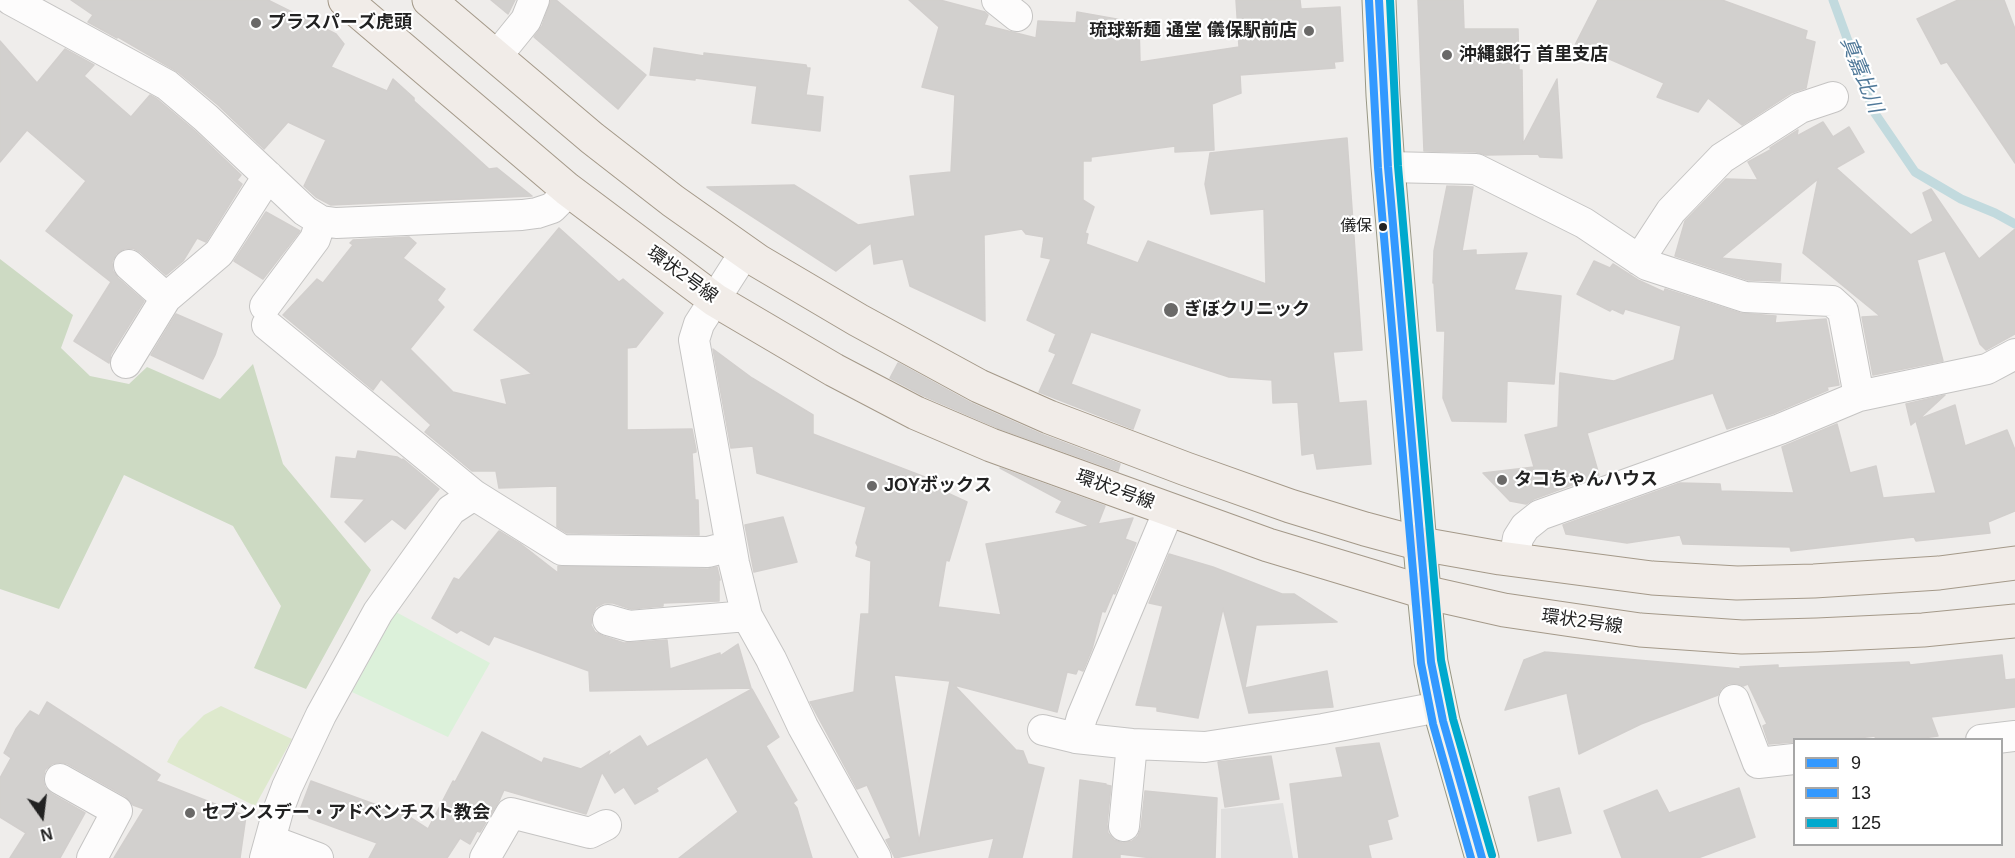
<!DOCTYPE html>
<meta charset="utf-8">
<style>
body{margin:0}
#map{position:relative;width:2015px;height:858px;overflow:hidden;background:#efedeb;font-family:Helvetica,sans-serif}
canvas{display:block}
.legend{position:absolute;left:1793px;top:738px;width:210px;height:108px;box-sizing:border-box;background:#fff;border:2px solid #a7a7a7;margin:0;padding:8px 10px;list-style:none;font-size:18px;color:#222}
.legend li{display:flex;align-items:center;gap:12px;height:30px}
.legend b{width:30px;border:2px solid #a7a7a7}
.north{position:absolute;left:12px;top:786px;width:60px;height:60px;-webkit-text-stroke:4px #fff;paint-order:stroke;rotate:166deg;font-size:16px;font-weight:700;line-height:24px;text-align:center;color:#222}
.north::after{content:'';display:block;margin:auto;width:21px;height:27px;background:#222;clip-path:polygon(50% 0,100% 100%,50% 72%,0 100%)}
</style>
<div id="map">
<canvas width="2015" height="858"></canvas>
<ul class="legend">
<li><b style="height:8px;background:#39f"></b>9</li>
<li><b style="height:8px;background:#39f"></b>13</li>
<li><b style="height:8px;background:#00a9ce"></b>125</li>
</ul>
<div class="north">N</div>
</div>
<script>
const ctx = document.querySelector('canvas').getContext('2d');
ctx.lineJoin = 'round';
function fill(path, color) {
  ctx.fillStyle = color;
  ctx.fill(path, 'evenodd');
}
function shape(rows) {
  const path = new Path2D();
  for (const r of rows) {
    path.moveTo(r[0], r[1]);
    for (let i = 2; i < r.length; i += 2) path.lineTo(r[i], r[i + 1]);
  }
  return path;
}
function strokePath(path, color, width, dash) {
  ctx.strokeStyle = color;
  ctx.lineWidth = width;
  ctx.lineCap = dash ? 'butt' : 'round';
  ctx.setLineDash(dash || []);
  ctx.stroke(path);
}
function write(font, color, halo, rows, align = 'center') {
  ctx.font = font + ' Helvetica,"Noto Sans JP",sans-serif';
  ctx.lineWidth = 4.5;
  ctx.setLineDash([]);
  ctx.textBaseline = 'middle';
  ctx.strokeStyle = halo;
  ctx.fillStyle = color;
  for (const [text, x, y, turn = 0] of rows) {
    ctx.save();
    ctx.translate(x, y);
    ctx.rotate((+turn || 0) * Math.PI / 180);
    ctx.textAlign = isNaN(turn) ? turn : align;
    if (halo) ctx.strokeText(text, 0, 0);
    ctx.fillText(text, 0, 0);
    ctx.restore();
  }
}
fill(shape([
 [221,706,292,739,255,806,167,762,179,740,204,715]
]), '#dee9cd');
fill(shape([
 [0,259,73,315,61,348,90,376,129,384,147,367,220,399,253,364,283,464,371,570,306,689,254,668,281,606,233,526,124,475,59,609,0,589]
]), '#cddac3');
fill(shape([
 [396,612,490,663,448,737,352,692]
]), '#dcf1da');
fill(shape([
 [1283,803,1293,858,1221,858,1221,809]
]), '#e0dfde');
strokePath(shape([
 [1833,0,1874,112,1915,172,1961,199,1995,213,2015,224]
]), '#c2dade', 9);
const building = shape([
 [71,0,268,0,336,34,344,44,331,67,387,91,393,79,414,98,414,101,489,169,497,168,532,196,331,205,316,197,304,186,326,140,288,122,264,149,218,105,178,72,118,37,117,38,88,22,93,15,71,0],
 [491,0,515,0,508,14,491,0],
 [551,0,556,0,646,75,618,109,534,37,542,26,551,0],
 [909,0,940,0,985,12,988,15,984,25,1036,38,1038,21,1076,23,1077,12,1139,23,1140,62,1239,47,1236,0,1300,0,1301,9,1340,7,1343,61,1334,62,1335,68,1240,75,1241,93,1212,104,1214,150,1175,152,1175,146,1091,157,1091,161,1083,161,1083,200,1094,207,1085,233,1088,234,1086,244,1138,263,1148,241,1266,284,1264,209,1211,214,1205,184,1210,153,1347,138,1362,350,1333,352,1339,403,1366,401,1371,464,1317,469,1314,453,1302,455,1298,402,1273,403,1272,380,1229,377,1091,332,1071,384,1140,410,1133,429,1039,392,1056,354,1049,351,1056,334,1027,320,1051,259,1041,257,1044,237,1026,234,1022,229,984,235,985,321,910,286,903,259,874,264,871,243,836,271,707,187,794,185,858,225,915,216,910,176,951,172,955,95,922,87,939,27,909,0],
 [1418,0,1463,0,1464,29,1518,29,1519,70,1522,70,1523,144,1557,79,1562,158,1540,157,1538,154,1486,155,1476,152,1424,151,1418,0],
 [1598,0,1722,0,1807,31,1805,39,1815,42,1806,88,1791,93,1742,125,1708,98,1698,112,1657,97,1664,83,1598,54,1594,62,1573,49,1598,0],
 [1958,0,2004,0,2015,29,2015,163,1947,62,1941,64,1917,19,1958,0],
 [0,41,37,83,65,49,94,65,84,76,131,117,150,95,157,99,195,131,241,175,237,180,242,184,206,242,197,238,183,261,166,275,140,252,133,248,124,249,116,254,112,262,113,271,118,278,144,301,111,354,109,363,74,341,111,282,46,231,86,181,27,130,0,162,0,41],
 [654,48,704,56,704,53,806,65,807,68,810,68,806,95,823,97,820,131,752,123,757,86,695,78,695,80,650,75,654,48],
 [1823,122,1833,137,1849,127,1864,152,1836,168,1911,235,1933,221,1923,193,1931,189,1979,259,2015,229,2015,334,1986,350,1980,344,1945,251,1917,260,1943,361,1873,375,1862,317,1880,316,1803,253,1818,179,1721,258,1781,264,1780,281,1748,280,1675,256,1685,221,1726,179,1758,180,1748,162,1772,149,1770,148,1798,130,1797,136,1823,122],
 [1447,186,1473,187,1462,251,1476,250,1476,255,1527,253,1514,290,1561,296,1554,384,1507,381,1506,422,1452,421,1443,398,1445,331,1437,331,1434,283,1433,283,1434,251,1447,186],
 [266,212,300,231,263,279,234,261,266,212],
 [559,228,619,282,623,279,663,313,636,347,627,348,627,430,692,429,696,450,696,452,692,453,695,500,698,500,699,535,567,533,557,527,557,486,499,488,496,471,472,471,425,432,431,425,381,379,373,390,283,315,317,279,323,283,353,245,350,243,353,240,409,237,416,243,403,258,445,289,437,300,444,307,410,349,453,392,507,405,501,380,532,374,474,330,559,228],
 [1594,261,1610,268,1613,264,1638,280,1664,292,1665,289,1740,313,1776,316,1775,323,1826,319,1839,385,1827,387,1828,390,1774,413,1727,429,1713,393,1587,433,1599,475,1534,499,1526,504,1510,501,1483,473,1534,467,1525,435,1558,427,1560,373,1614,381,1674,360,1681,326,1625,309,1623,314,1612,309,1610,311,1577,294,1594,261],
 [176,314,222,334,215,355,203,379,151,355,176,314],
 [713,349,752,378,813,415,813,434,930,479,928,484,967,502,949,561,946,560,938,607,1001,615,986,544,1090,526,1056,512,1062,501,1000,468,1105,506,1098,524,1133,518,1125,539,1136,543,1115,594,1113,593,1105,612,1102,611,1092,649,1083,671,1078,669,1076,674,1067,672,1057,712,954,685,1016,750,1023,751,1028,764,1044,768,1022,858,989,858,994,838,895,858,886,840,891,838,867,785,857,789,810,702,854,692,861,614,869,614,871,561,856,556,858,547,856,543,866,507,757,473,753,446,731,448,713,349],
 [894,675,950,681,919,842,894,675],
 [898,363,971,403,1041,434,1120,464,1118,471,998,428,924,396,890,378,898,363],
 [1945,395,1919,419,1955,405,1965,446,2007,430,2015,450,2015,511,1988,522,1990,533,1916,541,1914,537,1791,551,1790,547,1683,544,1680,535,1627,543,1566,534,1563,525,1680,483,1720,484,1721,491,1794,493,1782,447,1837,424,1850,473,1876,466,1883,498,1936,493,1916,421,1911,425,1906,404,1945,395],
 [358,451,397,457,402,460,403,459,439,489,405,529,392,519,365,542,345,522,365,499,331,497,336,457,356,459,358,451],
 [783,517,797,562,754,572,745,525,783,517],
 [499,531,522,545,558,573,558,566,708,569,717,567,720,580,719,580,719,601,663,603,663,606,631,609,613,603,604,603,596,607,592,615,591,625,595,632,603,636,624,643,667,640,670,669,720,653,720,656,738,644,751,688,590,691,589,671,494,636,489,645,461,630,457,633,432,618,454,578,459,580,499,531],
 [1169,554,1213,567,1282,594,1294,594,1337,622,1256,625,1245,688,1327,671,1333,707,1249,713,1223,608,1198,718,1157,711,1157,707,1136,705,1163,606,1149,603,1169,554],
 [1545,652,1741,669,1740,667,1778,665,1778,668,1909,662,1910,665,2002,655,2005,680,2015,679,2015,707,1931,717,1938,736,1907,740,1876,740,1875,736,1843,740,1794,740,1794,742,1769,744,1763,726,1767,724,1748,684,1743,686,1736,683,1728,684,1721,689,1718,695,1641,724,1579,754,1567,693,1505,710,1524,660,1545,652],
 [752,689,779,737,766,746,797,800,793,803,797,808,812,858,679,858,738,812,707,757,656,788,658,791,635,804,624,787,615,793,602,772,586,814,504,790,499,801,480,832,477,831,470,844,460,838,447,858,369,858,377,843,309,818,307,812,300,810,311,781,396,812,397,809,428,829,453,781,455,782,482,732,542,763,544,758,581,769,610,751,607,757,640,736,647,747,752,689],
 [47,702,160,775,156,781,246,816,240,858,114,858,144,809,133,805,125,796,68,764,60,762,52,764,45,770,43,779,45,787,52,794,85,813,60,858,10,858,26,833,0,817,0,778,11,758,4,753,16,729,30,711,39,716,47,702],
 [1379,743,1398,816,1387,820,1392,839,1368,845,1371,858,1299,858,1290,784,1343,777,1336,748,1379,743],
 [1271,756,1279,799,1225,807,1218,762,1271,756],
 [1080,780,1106,784,1106,785,1111,786,1107,824,1108,833,1114,840,1122,843,1132,841,1138,836,1141,828,1145,791,1217,798,1215,858,1152,858,1120,854,1120,858,1073,858,1080,780],
 [1559,788,1571,833,1538,841,1529,797,1559,788],
 [1739,788,1755,837,1698,858,1622,858,1604,811,1657,790,1669,813,1739,788]
]);
fill(building, '#d2d0ce');
strokePath(building, '#d2cfcd', 1.5);
const street = shape([
 [11,0,167,85,206,118,305,211,321,221,336,223,522,215,537,213,552,208,562,198,567,189],
 [997,0,1017,16],
 [496,57,526,20,534,0],
 [1388,167,1476,169,1584,223,1647,265,1745,297,1832,301,1843,311,1859,396],
 [745,252,699,324,694,340,734,563,747,616,771,659,803,727,876,858],
 [1639,260,1671,211,1722,158,1800,108,1833,97],
 [129,265,166,298],
 [265,306,315,239,321,221],
 [267,325,474,495,562,550,708,552,731,546],
 [126,363,166,298,219,253,268,176],
 [1514,560,1518,538,1525,527,1540,515,1780,429,1859,396,1987,369,2015,354],
 [608,620,629,626,747,616],
 [1734,700,1758,763,1794,759],
 [1043,730,1076,738,1132,744,1205,747,1323,729,1439,707],
 [1076,738,1082,717,1169,510],
 [1981,740,2015,736],
 [60,779,117,811,92,858],
 [1124,826,1132,744],
 [270,840,318,858],
 [265,858,278,811,287,787,321,715,378,612,451,510,474,495],
 [485,858,511,813,590,833,606,825]
]);
const secondary = shape([
 [1379,0,1383,95,1388,167,1424,592,1431,662,1443,721,1482,858]
]);
const primary = shape([
 [345,0,567,189,715,300,834,370,916,413,991,445,1268,545,1424,592,1504,610,1640,630,1742,637,1817,635,1923,630,2015,621],
 [429,0,592,138,673,201,758,261,858,320,979,386,1049,417,1186,469,1290,506,1365,529,1421,544,1500,558,1652,578,1737,583,1814,581,1939,573,2015,563]
]);
strokePath(street, '#c5c4c3', 32);
strokePath(secondary, '#989784', 35);
strokePath(primary, '#a49989', 35);
strokePath(street, '#fdfcfc', 30);
strokePath(secondary, '#f3f3ed', 33);
strokePath(primary, '#f1ece8', 33);
strokePath(shape([
 [1379,0,1388,167,1431,662,1443,721,1482,858]
]), '#39f', 8);
strokePath(shape([
 [1369,0,1378,168,1421,663,1433,724,1471,858]
]), '#39f', 8);
strokePath(shape([
 [1390,0,1398,166,1441,660,1453,719,1492,855]
]), '#00a9ce', 8);
for (const [x, y, r, color] of [
 [256,23,6,"#6a6968"],
 [1309,31,6,"#6a6968"],
 [1447,55,6,"#6a6968"],
 [1383,227,5,"#222"],
 [1171,310,8,"#6a6968"],
 [1502,480,6,"#6a6968"],
 [872,486,6,"#6a6968"],
 [190,813,6,"#6a6968"]
]) {
  const dot = new Path2D();
  dot.arc(x, y, r, 0, 2 * Math.PI);
  ctx.fillStyle = color;
  ctx.fill(dot);
  strokePath(dot, '#fff', 2);
}
write('16px', '#222', '#fff', [
 ["儀保",1372,227]
], 'right');
write('bold 18px', '#222', '#fff', [
 ["プラスパーズ虎頭",268,23],
 ["琉球新麺 通堂 儀保駅前店",1297,31,"right"],
 ["沖縄銀行 首里支店",1459,55],
 ["ぎぼクリニック",1184,310],
 ["タコちゃんハウス",1514,480],
 ["JOYボックス",884,486],
 ["セブンスデー・アドベンチスト教会",202,813]
], 'left');
write('18px', '#222', '#fff', [
 ["環状2号線",682,275,36],
 ["環状2号線",1115,490,20],
 ["環状2号線",1582,622,8]
]);
write('italic 20px', '#507999', '#fff', [
 ["真嘉比川",1861,75,68]
]);
</script>
